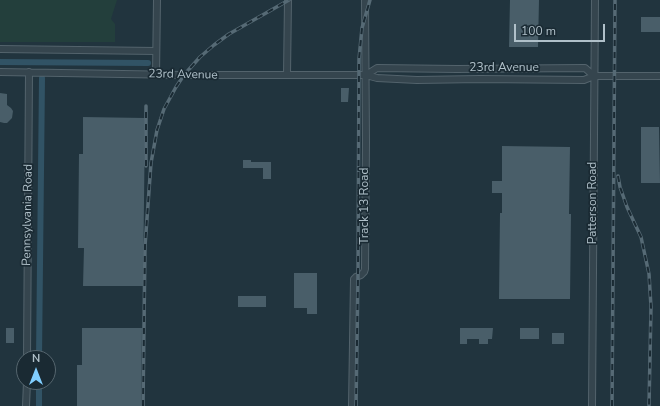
<!DOCTYPE html>
<style>
body{margin:0}
#map{position:relative;width:660px;height:406px;overflow:hidden;background:#21343e;font-family:"Nunito Sans",sans-serif}
canvas{display:block}
.north{position:absolute;left:16px;top:350px;width:40px;height:40px;box-sizing:border-box;background:#1a2a33;border:1px solid #56666f;border-radius:50%;rotate:0deg;font-size:11px;font-weight:700;line-height:16px;text-align:center;color:#b0c0c9}
.north::after{content:'';display:block;margin:auto;width:14px;height:18px;background:#80ceff;clip-path:polygon(50% 0,100% 100%,50% 72%,0 100%)}
.scale{position:absolute;left:514px;top:24px;width:91px;height:18px;box-sizing:border-box;border:2px solid #b0c0c9;border-top:0;padding-left:5px;font-size:12px;line-height:14px;white-space:nowrap;color:#b0c0c9;-webkit-text-stroke:3px #1a2a33;paint-order:stroke}
</style>
<div id="map">
<canvas width="660" height="406"></canvas>
<div class="north">N</div>
<div class="scale">100 m</div>
</div>
<script>
const ctx = document.querySelector('canvas').getContext('2d');
ctx.lineJoin = 'round';
function fill(path, color) {
  ctx.fillStyle = color;
  ctx.fill(path, 'evenodd');
}
function shape(rows) {
  const path = new Path2D();
  for (const r of rows) {
    path.moveTo(r[0], r[1]);
    for (let i = 2; i < r.length; i += 2) path.lineTo(r[i], r[i + 1]);
  }
  return path;
}
function strokePath(path, color, width, dash) {
  ctx.strokeStyle = color;
  ctx.lineWidth = width;
  ctx.lineCap = dash ? 'butt' : 'round';
  ctx.setLineDash(dash || []);
  ctx.stroke(path);
}
function write(font, color, halo, rows, align = 'center') {
  ctx.font = font + ' "Nunito Sans",sans-serif';
  ctx.lineWidth = 3.5;
  ctx.setLineDash([]);
  ctx.textBaseline = 'middle';
  ctx.strokeStyle = halo;
  ctx.fillStyle = color;
  for (const [text, x, y, turn = 0] of rows) {
    ctx.save();
    ctx.translate(x, y);
    ctx.rotate((+turn || 0) * Math.PI / 180);
    ctx.textAlign = isNaN(turn) ? turn : align;
    if (halo) ctx.strokeText(text, 0, 0);
    ctx.fillText(text, 0, 0);
    ctx.restore();
  }
}
fill(shape([
 [0,0,117,0,111,19,115,24,115,42,0,42]
]), '#233f3c');
strokePath(shape([
 [0,62,148,63],
 [39,358,42,78],
 [39,406,39,382]
]), '#315365', 6);
fill(shape([
 [510,0,539,0,538,47,509,47],
 [641,17,660,17,660,32,641,32],
 [341,88,349,88,348,102,341,102],
 [0,93,7,94,7,105,11,108,13,111,12,118,7,123,4,123,0,122],
 [83,117,145,118,143,286,83,286,84,248,78,248,79,154,83,154],
 [641,127,659,127,660,183,641,183],
 [502,146,570,147,569,214,571,214,570,299,499,299,500,213,502,213,502,193,492,193,492,181,502,181],
 [243,160,251,160,251,162,271,162,271,179,263,179,263,168,243,168],
 [294,273,317,273,317,314,307,314,307,308,294,308],
 [238,296,266,296,266,307,238,307],
 [6,328,14,328,14,343,6,343],
 [82,328,142,328,141,406,77,406,77,365,82,365],
 [460,328,493,328,492,339,488,339,488,344,479,344,479,339,467,339,467,344,460,344],
 [520,328,539,328,539,339,520,339],
 [552,333,564,333,564,344,552,344]
]), '#495e69');
const street = shape([
 [0,49,156,51],
 [0,72,184,75,366,75,377,78,417,80,480,79,584,80,594,76,660,76],
 [156,75,157,0],
 [287,75,288,0],
 [366,75,377,68,457,69,585,68,594,76],
 [27,358,29,72],
 [26,406,27,382],
 [352,406,354,279,356,277,361,275,364,272,365,269,366,142,365,0],
 [592,406,595,0]
]);
strokePath(street, '#53636c', 8);
strokePath(street, '#35454e', 6);
const rail = shape([
 [146,166,146,106],
 [618,176,620,187,627,207,641,237,649,274,651,307,649,406],
 [143,406,145,246,151,163,157,130,164,109,176,87,184,75,200,57,214,45,229,34,289,0],
 [356,406,358,276,359,59,362,28,370,0],
 [612,406,615,0]
]);
strokePath(rail, '#566a75', 3.5);
strokePath(rail, '#1a2a33', 2, [6]);
write('12px', '#b0c0c9', '#1a2a33', [
 ["23rd Avenue",504,68],
 ["23rd Avenue",183,75,1],
 ["Patterson Road",593,203,-90],
 ["Track 13 Road",365,206,-90],
 ["Pennsylvania Road",28,215,-89]
]);
</script>
